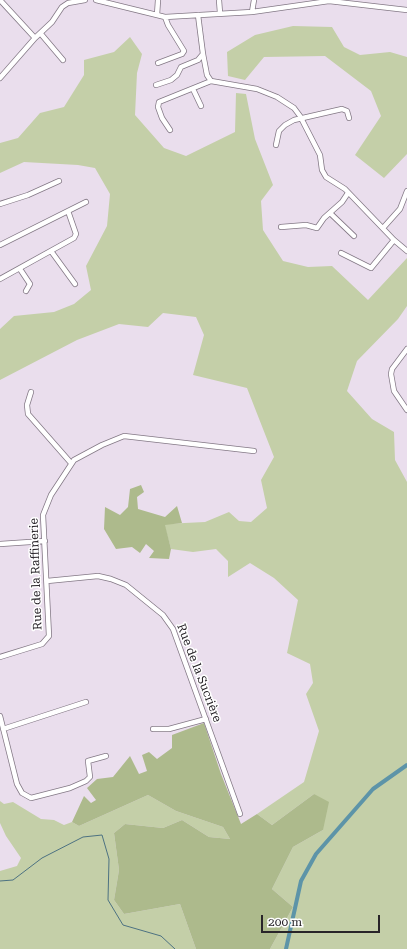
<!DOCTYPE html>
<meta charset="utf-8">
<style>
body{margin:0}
#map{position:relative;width:407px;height:949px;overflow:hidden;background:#eadeed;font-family:"Roboto Serif",serif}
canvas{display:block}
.scale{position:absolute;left:261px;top:915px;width:119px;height:18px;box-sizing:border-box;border:2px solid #282429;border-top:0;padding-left:5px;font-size:12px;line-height:14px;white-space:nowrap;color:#282429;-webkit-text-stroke:3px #fff;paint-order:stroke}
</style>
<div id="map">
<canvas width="407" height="949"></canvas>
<div class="scale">200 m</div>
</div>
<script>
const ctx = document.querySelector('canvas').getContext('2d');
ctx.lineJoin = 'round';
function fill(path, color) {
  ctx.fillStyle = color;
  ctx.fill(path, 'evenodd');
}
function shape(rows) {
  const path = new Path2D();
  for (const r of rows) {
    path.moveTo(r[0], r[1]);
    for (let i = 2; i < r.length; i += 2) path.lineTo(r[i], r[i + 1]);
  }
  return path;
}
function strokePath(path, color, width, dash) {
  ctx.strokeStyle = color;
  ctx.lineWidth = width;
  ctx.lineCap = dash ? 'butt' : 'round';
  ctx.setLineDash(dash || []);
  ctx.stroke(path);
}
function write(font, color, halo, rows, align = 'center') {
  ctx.font = font + ' "Roboto Serif",serif';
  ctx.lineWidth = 3;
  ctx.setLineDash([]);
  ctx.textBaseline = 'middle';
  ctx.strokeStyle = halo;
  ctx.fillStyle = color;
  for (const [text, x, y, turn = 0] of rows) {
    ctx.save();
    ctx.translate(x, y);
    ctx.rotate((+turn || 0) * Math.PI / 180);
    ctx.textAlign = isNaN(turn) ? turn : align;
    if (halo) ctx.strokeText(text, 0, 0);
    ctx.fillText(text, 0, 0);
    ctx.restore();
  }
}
fill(shape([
 [293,26,332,27,344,47,360,55,390,52,407,57,407,154,384,178,355,155,381,116,371,91,325,56,264,57,245,80,228,76,227,52,255,35],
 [130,37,142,54,137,73,135,115,164,148,186,156,235,132,236,93,246,94,255,139,273,185,261,201,263,230,283,261,308,267,332,266,368,300,407,258,407,306,398,319,357,361,347,391,372,419,394,432,395,460,407,482,407,949,270,949,293,907,272,889,293,847,323,830,314,794,272,825,257,814,304,782,319,731,306,694,313,683,310,664,287,653,298,600,274,578,250,563,228,577,228,561,216,549,193,552,171,549,164,524,205,522,229,512,239,521,251,522,267,508,261,480,274,457,247,388,193,375,204,335,196,317,163,313,148,327,119,324,77,340,0,380,0,329,14,316,54,312,74,304,91,290,86,266,107,226,110,194,95,168,78,165,24,162,0,173,0,143,18,138,40,113,64,107,84,75,84,60,114,52],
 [148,795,176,811,223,827,230,839,209,837,182,820,163,828,125,824,114,833,119,870,114,900,124,914,180,904,196,949,0,949,0,871,17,866,21,858,6,836,0,823,0,801,4,804,13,802,41,819,54,820,64,825,72,822,79,826]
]), '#c4cfa8');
fill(shape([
 [141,485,144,492,137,497,138,509,165,517,177,506,182,523,165,525,171,549,169,559,149,558,154,551,146,544,140,553,132,547,116,549,104,529,105,507,120,515,128,507,130,489],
 [204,723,221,774,241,824,257,814,272,825,314,794,329,802,323,830,293,847,272,889,293,907,270,949,196,949,180,904,124,914,114,900,119,870,114,833,125,824,163,828,182,820,209,837,230,839,223,827,176,811,148,795,79,826,72,822,84,796,91,803,96,800,87,788,97,779,113,777,130,756,139,774,147,771,142,755,149,752,157,759,172,748,172,735]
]), '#adba8c');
strokePath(shape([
 [0,881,13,880,42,858,83,837,102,835,109,859,108,900,123,925,161,936,175,949]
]), '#4d7282', 1);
strokePath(shape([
 [286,949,301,881,316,854,373,789,407,765]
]), '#5d94a8', 4);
const minor = shape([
 [0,0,35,38],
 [96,0,165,17,252,12,329,1,407,10],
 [219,0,220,13],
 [252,12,254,0],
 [157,15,158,0],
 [198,15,203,54,207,75,211,81,257,89,277,97,294,108,300,116,320,155,322,170,326,177,345,189,394,240,407,251],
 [41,34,63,60],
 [158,63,182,54,184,51,168,25,165,17],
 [0,78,35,38,52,22,62,7,68,3,85,0],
 [156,85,171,80,177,75,181,67,198,60,203,54],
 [193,89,201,106],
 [170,130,162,118,158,107,159,102,211,81],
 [276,145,279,131,285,125,294,120,342,109,347,111,349,118],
 [0,204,28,195,59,181],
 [330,213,354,236],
 [281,227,306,225,317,228,324,218,342,202,348,193],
 [383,228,400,209,407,191],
 [0,245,86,202],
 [51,251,75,284],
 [341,253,371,268,394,240],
 [20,269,30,284,26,291],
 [0,279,74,238,76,234,68,211],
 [407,349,392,369,391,374,394,391,407,410],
 [31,392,27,405,28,414,71,463],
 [0,544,45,541],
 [47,581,98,576,111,579,126,585,163,615,173,629,240,814],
 [0,657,42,644,49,636,43,515,51,495,74,460,102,445,124,436,254,451],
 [0,716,17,784,22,793,31,798,70,788,86,781,90,777,88,761,106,756],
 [3,729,86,702],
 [153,729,169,729,206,719]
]);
strokePath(minor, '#837885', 6);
strokePath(minor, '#fff', 4.5);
write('12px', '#282429', '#fff', [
 ["Rue de la Raffinerie",36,574,-92],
 ["Rue de la Sucrière",199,673,69]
]);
</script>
